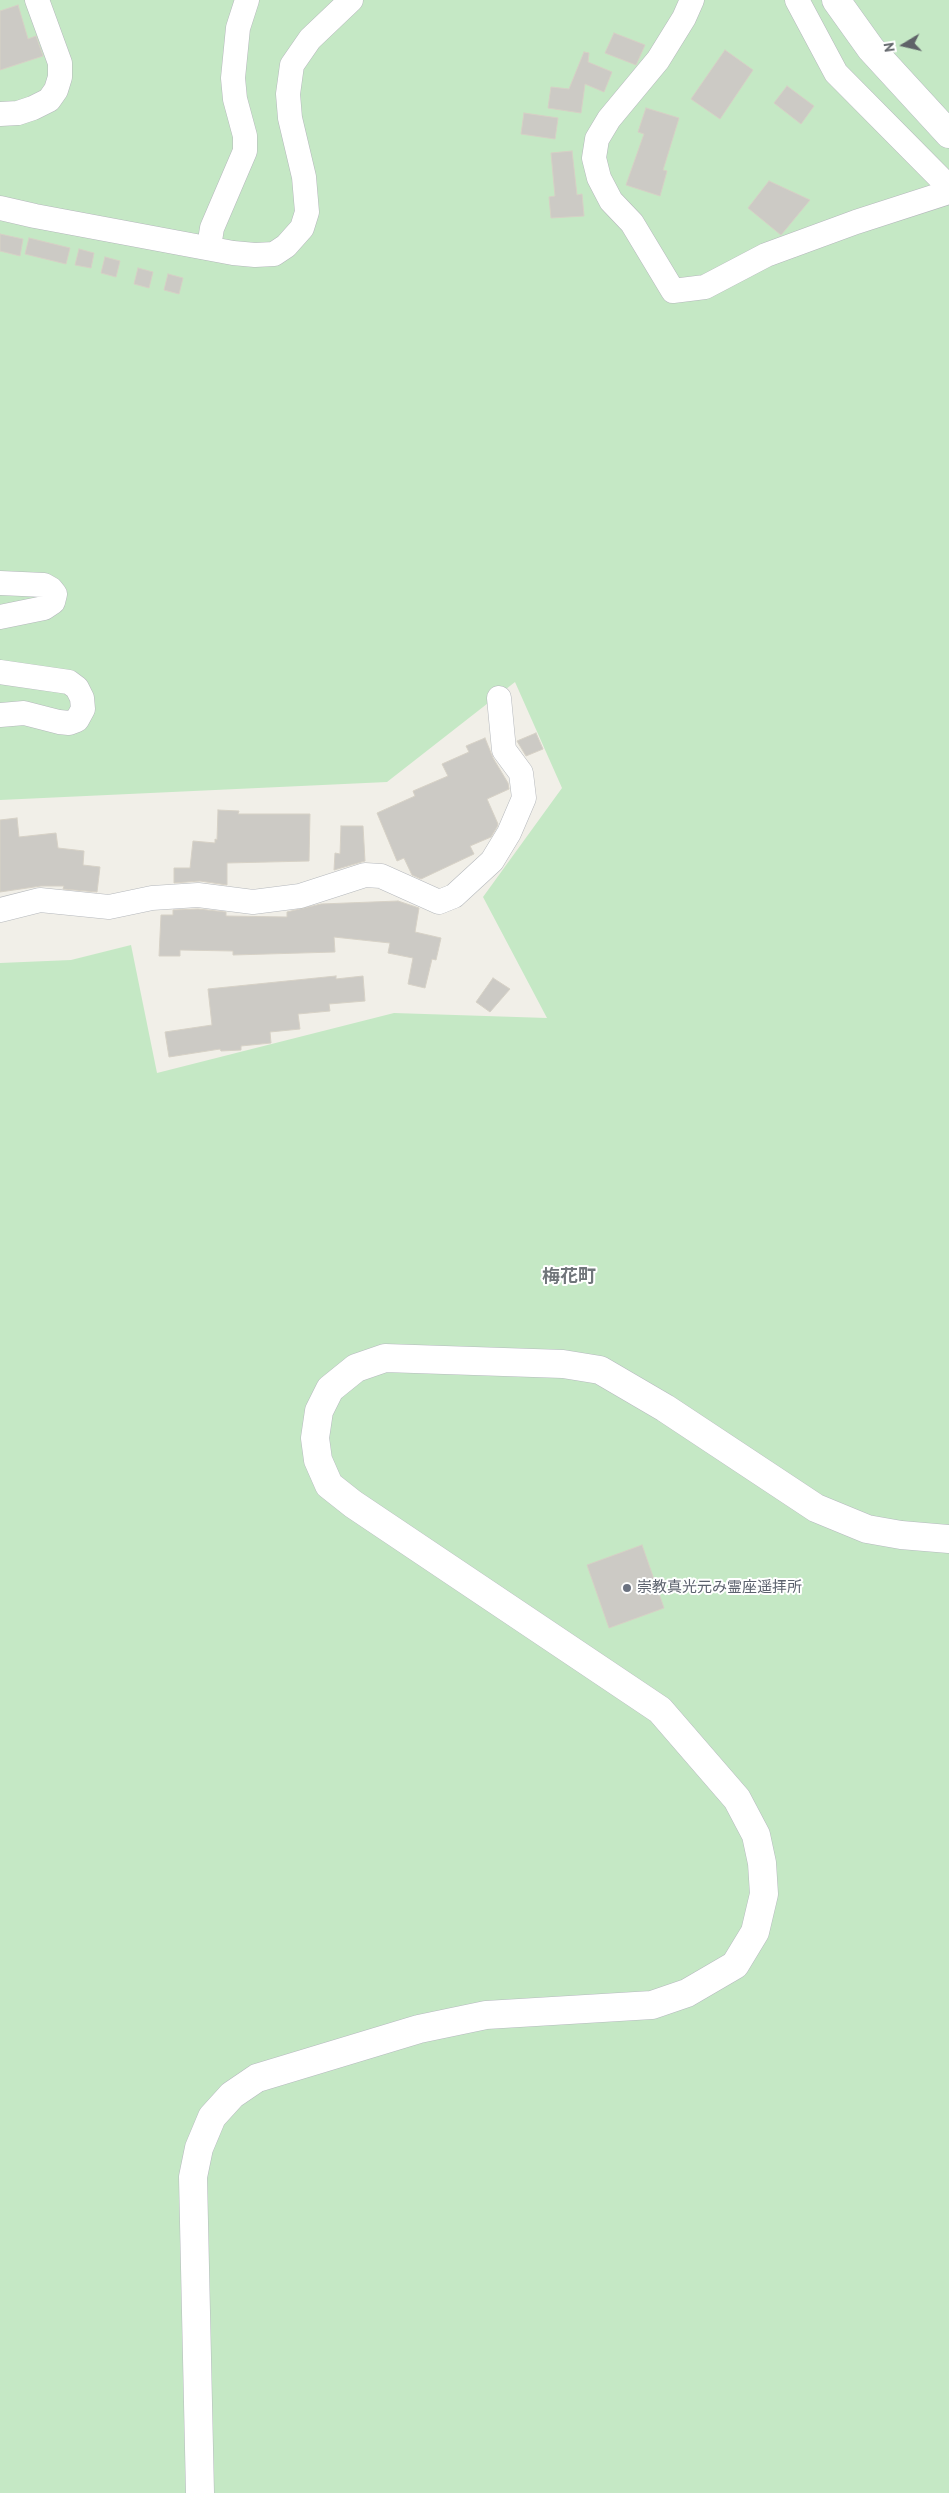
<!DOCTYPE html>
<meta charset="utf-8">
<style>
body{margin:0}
#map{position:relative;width:949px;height:2493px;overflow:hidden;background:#f1efe8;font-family:"PT Sans",sans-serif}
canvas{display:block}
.north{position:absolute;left:879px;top:20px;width:50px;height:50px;-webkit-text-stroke:4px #fff;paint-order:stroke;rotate:261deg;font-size:14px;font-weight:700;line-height:20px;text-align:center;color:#5f6368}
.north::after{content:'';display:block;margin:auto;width:18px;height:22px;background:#5f6368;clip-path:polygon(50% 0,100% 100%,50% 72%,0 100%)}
</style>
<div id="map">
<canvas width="949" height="2493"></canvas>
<div class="north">N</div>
</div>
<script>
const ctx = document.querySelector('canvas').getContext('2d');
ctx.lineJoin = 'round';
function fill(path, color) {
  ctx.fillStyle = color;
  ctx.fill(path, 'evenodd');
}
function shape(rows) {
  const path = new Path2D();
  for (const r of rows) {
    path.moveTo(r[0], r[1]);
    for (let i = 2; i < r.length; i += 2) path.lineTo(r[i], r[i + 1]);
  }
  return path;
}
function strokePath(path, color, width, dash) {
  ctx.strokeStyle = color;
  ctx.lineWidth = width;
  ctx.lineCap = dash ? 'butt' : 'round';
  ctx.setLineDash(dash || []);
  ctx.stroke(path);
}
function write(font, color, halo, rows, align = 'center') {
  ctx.font = font + ' "PT Sans","Noto Sans JP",sans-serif';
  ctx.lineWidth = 4;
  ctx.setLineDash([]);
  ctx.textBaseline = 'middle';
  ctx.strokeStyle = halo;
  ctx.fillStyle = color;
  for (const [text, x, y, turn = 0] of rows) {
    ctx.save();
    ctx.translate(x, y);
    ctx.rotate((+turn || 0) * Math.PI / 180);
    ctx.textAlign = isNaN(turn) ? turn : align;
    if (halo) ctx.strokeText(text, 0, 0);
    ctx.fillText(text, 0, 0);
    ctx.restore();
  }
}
fill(shape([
 [0,0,949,0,949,2493,0,2493,0,963,71,960,131,945,157,1073,394,1013,547,1018,483,897,562,788,515,682,387,782,0,800]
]), '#c5e8c5');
const building = shape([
 [18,5,28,39,36,36,43,56,0,70,0,11,18,5],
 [614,33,645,45,636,65,605,53,614,33],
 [725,50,753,70,720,119,691,99,725,50],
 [584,52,589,53,588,62,612,72,604,92,585,84,581,113,548,108,551,87,569,89,584,52],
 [787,86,814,106,801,124,774,103,787,86],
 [646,108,679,118,663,170,667,171,660,196,626,185,644,134,638,132,646,108],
 [524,113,558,118,555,139,521,134,524,113],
 [572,151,577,195,582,194,584,216,551,218,549,197,555,196,551,153,572,151],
 [769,181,810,200,781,235,748,208,769,181],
 [0,234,23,239,20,256,0,251,0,234],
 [29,238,70,248,66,264,25,254,29,238],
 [79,249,94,253,91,268,75,265,79,249],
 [105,257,120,261,116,277,101,273,105,257],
 [138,268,153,272,149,288,134,284,138,268],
 [168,274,183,278,179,294,164,290,168,274],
 [536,733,543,749,526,756,517,741,536,733],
 [485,738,493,758,508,783,509,789,487,799,498,824,497,827,491,837,470,846,474,854,421,879,412,875,404,858,397,861,377,813,415,796,413,791,448,776,442,764,469,752,466,746,485,738],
 [218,810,239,811,238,814,310,814,309,861,227,863,227,885,200,881,174,883,174,868,190,868,193,841,215,843,215,839,217,840,218,810],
 [17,818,19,837,56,833,58,848,84,851,83,865,100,867,97,892,63,889,64,886,41,886,0,892,0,820,17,818],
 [341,826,363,826,365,861,334,870,335,853,340,854,341,826],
 [398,901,419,908,415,932,441,938,436,960,432,959,425,988,408,984,413,958,388,953,390,943,334,937,335,952,233,955,233,951,180,950,180,956,159,956,161,915,173,915,173,910,198,909,226,912,226,916,287,917,287,912,321,904,398,901],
 [336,976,336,979,363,976,365,1001,329,1004,330,1011,298,1014,300,1029,270,1032,271,1043,241,1046,241,1050,221,1051,220,1049,169,1057,165,1032,212,1025,208,989,336,976],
 [493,978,510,989,490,1012,476,1002,493,978],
 [642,1545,664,1608,609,1628,587,1565,642,1545]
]);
fill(building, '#cccac5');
strokePath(building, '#d6d1c6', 1);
const street = shape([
 [692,0,684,18,658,60,609,119,597,139,594,158,599,178,611,201,632,223,673,291,705,287,766,255,856,222,949,192],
 [797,0,836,73,949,187],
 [0,114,18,113,33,108,49,100,56,90,60,77,60,63,37,0],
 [0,208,35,216,233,253,255,255,274,254,286,246,302,228,307,212,304,177,290,118,288,94,292,65,310,39,351,0],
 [209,247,212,228,245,151,245,136,235,99,233,78,238,28,247,0],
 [0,583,44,585,51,589,55,594,53,602,44,608,0,617],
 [0,672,69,682,77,688,82,698,83,709,77,720,69,723,59,722,24,713,0,715],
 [0,910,40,900,109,907,152,898,198,895,253,902,300,896,365,875,381,876,439,902,454,896,492,861,509,833,524,798,521,773,504,750,499,698]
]);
const secondary = shape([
 [836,0,871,49,949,134],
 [200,2493,193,2177,199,2148,212,2117,232,2095,257,2078,419,2029,486,2015,652,2005,687,1993,735,1965,755,1932,764,1894,762,1863,756,1835,737,1799,660,1710,353,1504,329,1485,318,1460,315,1438,319,1411,330,1389,356,1368,385,1358,563,1364,600,1370,665,1408,816,1508,867,1529,901,1535,949,1539]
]);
strokePath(street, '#b5b8bc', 25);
strokePath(secondary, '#b6babf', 29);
strokePath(street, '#fff', 24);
strokePath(secondary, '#fff', 28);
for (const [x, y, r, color] of [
 [627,1588,5,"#6b7280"]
]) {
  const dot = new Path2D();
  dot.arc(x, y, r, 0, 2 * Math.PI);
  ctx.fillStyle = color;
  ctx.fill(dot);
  strokePath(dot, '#fff', 2);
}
write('15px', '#5b616d', '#fff', [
 ["崇教真光元み霊座遥拝所",637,1588]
], 'left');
write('bold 18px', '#70757a', '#fff', [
 ["梅花町",569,1277]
]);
</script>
